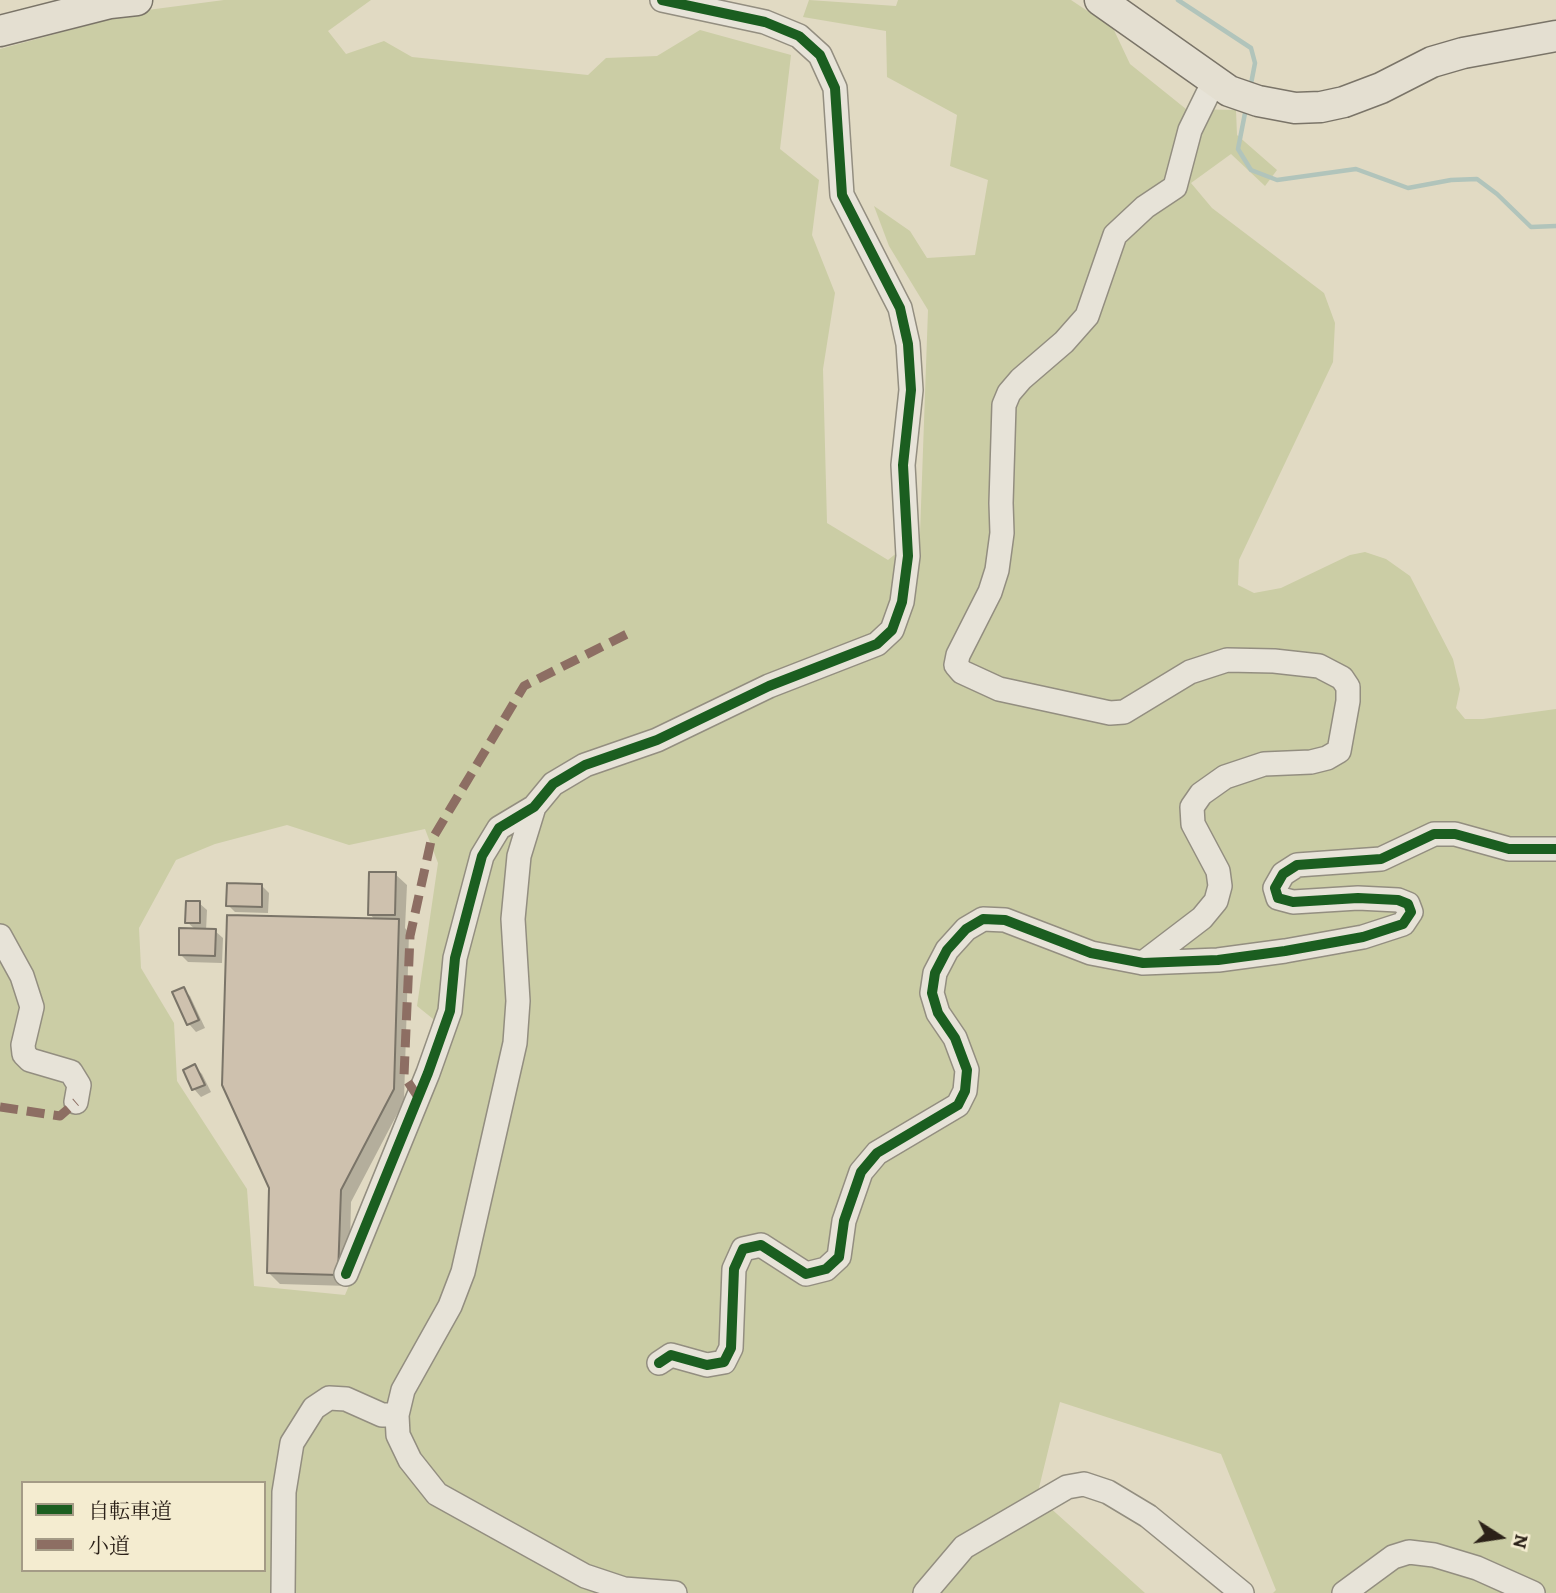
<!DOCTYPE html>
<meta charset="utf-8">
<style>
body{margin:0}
#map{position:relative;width:1556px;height:1593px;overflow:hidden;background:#e1dac3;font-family:Alegreya,"Noto Serif JP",serif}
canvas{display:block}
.legend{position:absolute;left:21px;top:1481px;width:245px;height:91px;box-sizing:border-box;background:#f4ecd0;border:2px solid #a49b86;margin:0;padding:9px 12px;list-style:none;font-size:21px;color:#2b2118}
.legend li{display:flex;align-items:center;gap:14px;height:35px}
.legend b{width:35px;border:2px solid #a49b86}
.north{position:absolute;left:1465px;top:1502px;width:70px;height:70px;-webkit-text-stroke:5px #f4ecd0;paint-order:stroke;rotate:102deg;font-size:19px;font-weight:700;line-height:28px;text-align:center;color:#2b2118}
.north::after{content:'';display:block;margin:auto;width:24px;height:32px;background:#2b2118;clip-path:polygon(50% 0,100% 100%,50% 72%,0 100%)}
</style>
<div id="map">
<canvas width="1556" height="1593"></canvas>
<ul class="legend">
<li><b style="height:9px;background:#1b5e20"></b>自転車道</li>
<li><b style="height:9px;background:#8d6e63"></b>小道</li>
</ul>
<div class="north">N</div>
</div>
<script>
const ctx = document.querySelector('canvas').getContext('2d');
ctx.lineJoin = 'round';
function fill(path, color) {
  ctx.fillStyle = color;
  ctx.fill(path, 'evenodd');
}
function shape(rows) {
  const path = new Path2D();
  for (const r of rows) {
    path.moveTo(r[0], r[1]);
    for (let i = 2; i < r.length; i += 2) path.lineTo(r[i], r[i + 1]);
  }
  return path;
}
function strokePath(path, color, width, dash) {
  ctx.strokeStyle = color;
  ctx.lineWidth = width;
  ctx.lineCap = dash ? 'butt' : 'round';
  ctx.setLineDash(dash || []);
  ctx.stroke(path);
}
fill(shape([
 [224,0,371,0,328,31,346,54,384,41,412,57,588,75,606,58,657,56,700,30,791,55,780,149,819,180,812,235,835,293,823,369,827,523,888,560,920,534,928,310,889,246,874,206,910,231,927,258,975,255,988,180,950,166,957,115,887,77,886,31,803,17,809,0,896,6,898,0,1071,0,1113,28,1130,64,1186,109,1236,110,1237,135,1277,170,1265,186,1231,154,1191,183,1212,208,1324,293,1335,323,1333,362,1239,560,1238,585,1254,593,1281,588,1350,555,1365,552,1386,559,1410,576,1453,659,1460,689,1456,708,1465,719,1483,719,1556,709,1556,1593,1273,1593,1276,1590,1221,1454,1060,1402,1037,1496,1145,1593,0,1593,0,49,140,11],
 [287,825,349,845,425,829,438,863,417,1006,453,1035,345,1295,254,1286,247,1189,177,1081,174,1023,141,968,139,928,176,860,215,844],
 [23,1483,264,1483,264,1570,23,1570]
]), '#cbcda5');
fill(shape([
 [395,874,407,885,405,928,409,933,404,1101,351,1202,349,1286,280,1284,268,1272,376,921,370,914],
 [261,885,269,893,268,913,235,912,228,905],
 [199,903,207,910,206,931,215,931,223,938,222,963,188,962,180,954,196,930,187,922],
 [183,989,190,996,205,1028,196,1032,189,1024,175,993],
 [195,1067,202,1074,211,1092,201,1097,194,1089,185,1071]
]), '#0003');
strokePath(shape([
 [1178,0,1251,48,1255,63,1250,89],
 [1246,108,1238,149,1251,170,1277,180,1356,169,1408,188,1451,180,1477,179,1497,194,1531,227,1556,226]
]), '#b1c4bb', 4.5);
const building = shape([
 [369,872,396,872,395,915,368,915,369,872],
 [227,883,262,884,262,907,226,906,227,883],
 [186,901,200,901,200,923,185,923,186,901],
 [227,915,399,919,394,1089,341,1190,338,1275,267,1273,269,1188,222,1085,227,915],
 [179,928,216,929,215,956,179,955,179,928],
 [184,987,199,1020,187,1025,172,992,184,987],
 [195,1064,205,1085,192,1090,183,1070,195,1064]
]);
fill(building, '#cec1ae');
strokePath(building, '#7a7468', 2);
const minor = shape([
 [534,807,519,856,513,919,518,1001,515,1043,463,1272,450,1306,403,1390,397,1415,398,1435,410,1460,437,1494,585,1576,624,1589,675,1593],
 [0,936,22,976,32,1007,23,1045,24,1054,30,1060,71,1072,79,1085,76,1102],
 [1143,963,1202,918,1216,901,1220,886,1218,871,1193,824,1192,807,1201,794,1225,777,1264,764,1311,762,1327,758,1339,751,1348,701,1348,687,1342,678,1319,666,1274,661,1227,660,1190,672,1124,712,1110,713,999,689,962,672,956,665,958,655,990,592,997,570,1002,533,1001,503,1004,405,1009,393,1021,379,1064,342,1087,316,1115,235,1145,207,1175,187,1190,130,1214,81],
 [346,1274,428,1073,450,1011,455,958,482,856,499,828,534,807,553,784,585,765,657,740,769,686,877,644,892,630,902,602,908,556,903,465,911,390,908,344,900,308,842,195,835,88,820,55,799,36,765,22,662,0],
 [659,1363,671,1355,707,1365,724,1362,731,1348,734,1269,743,1249,761,1245,806,1274,826,1269,839,1257,844,1221,861,1172,877,1153,958,1105,965,1091,967,1070,955,1038,938,1013,932,993,935,973,947,950,966,929,983,919,1005,920,1091,953,1143,963,1218,960,1285,951,1363,937,1403,924,1411,912,1408,904,1398,900,1358,898,1293,902,1278,898,1275,888,1283,874,1297,865,1381,859,1434,834,1455,834,1509,849,1556,849],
 [283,1593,284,1492,292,1443,314,1408,329,1398,346,1399,382,1415,397,1415],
 [925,1593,964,1547,1067,1487,1084,1484,1108,1492,1148,1516,1242,1593],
 [1344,1593,1393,1557,1409,1552,1434,1555,1477,1568,1533,1593]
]);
const major = shape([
 [1100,0,1229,91,1258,101,1295,108,1321,107,1344,102,1381,88,1432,62,1463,53,1556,36],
 [0,31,110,3,137,0]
]);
strokePath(minor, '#938e80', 26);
strokePath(major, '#7a7468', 33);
strokePath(minor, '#e7e3d8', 23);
strokePath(major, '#e4dfd1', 30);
strokePath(shape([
 [418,1097,404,1076,410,936,431,841,524,686,627,634],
 [0,1107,60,1116,76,1102]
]), '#8d6e63', 9, [18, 9]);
strokePath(shape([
 [346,1274,428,1073,450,1011,455,958,482,856,499,828,534,807,553,784,585,765,657,740,769,686,877,644,892,630,902,602,908,556,903,465,911,390,908,344,900,308,842,195,835,88,820,55,799,36,765,22,662,0],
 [659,1363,671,1355,707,1365,724,1362,731,1348,734,1269,743,1249,761,1245,806,1274,826,1269,839,1257,844,1221,861,1172,877,1153,958,1105,965,1091,967,1070,955,1038,938,1013,932,993,935,973,947,950,966,929,983,919,1005,920,1091,953,1143,963,1218,960,1285,951,1363,937,1403,924,1411,912,1408,904,1398,900,1358,898,1293,902,1278,898,1275,888,1283,874,1297,865,1381,859,1434,834,1455,834,1509,849,1556,849]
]), '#1b5e20', 10);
</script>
